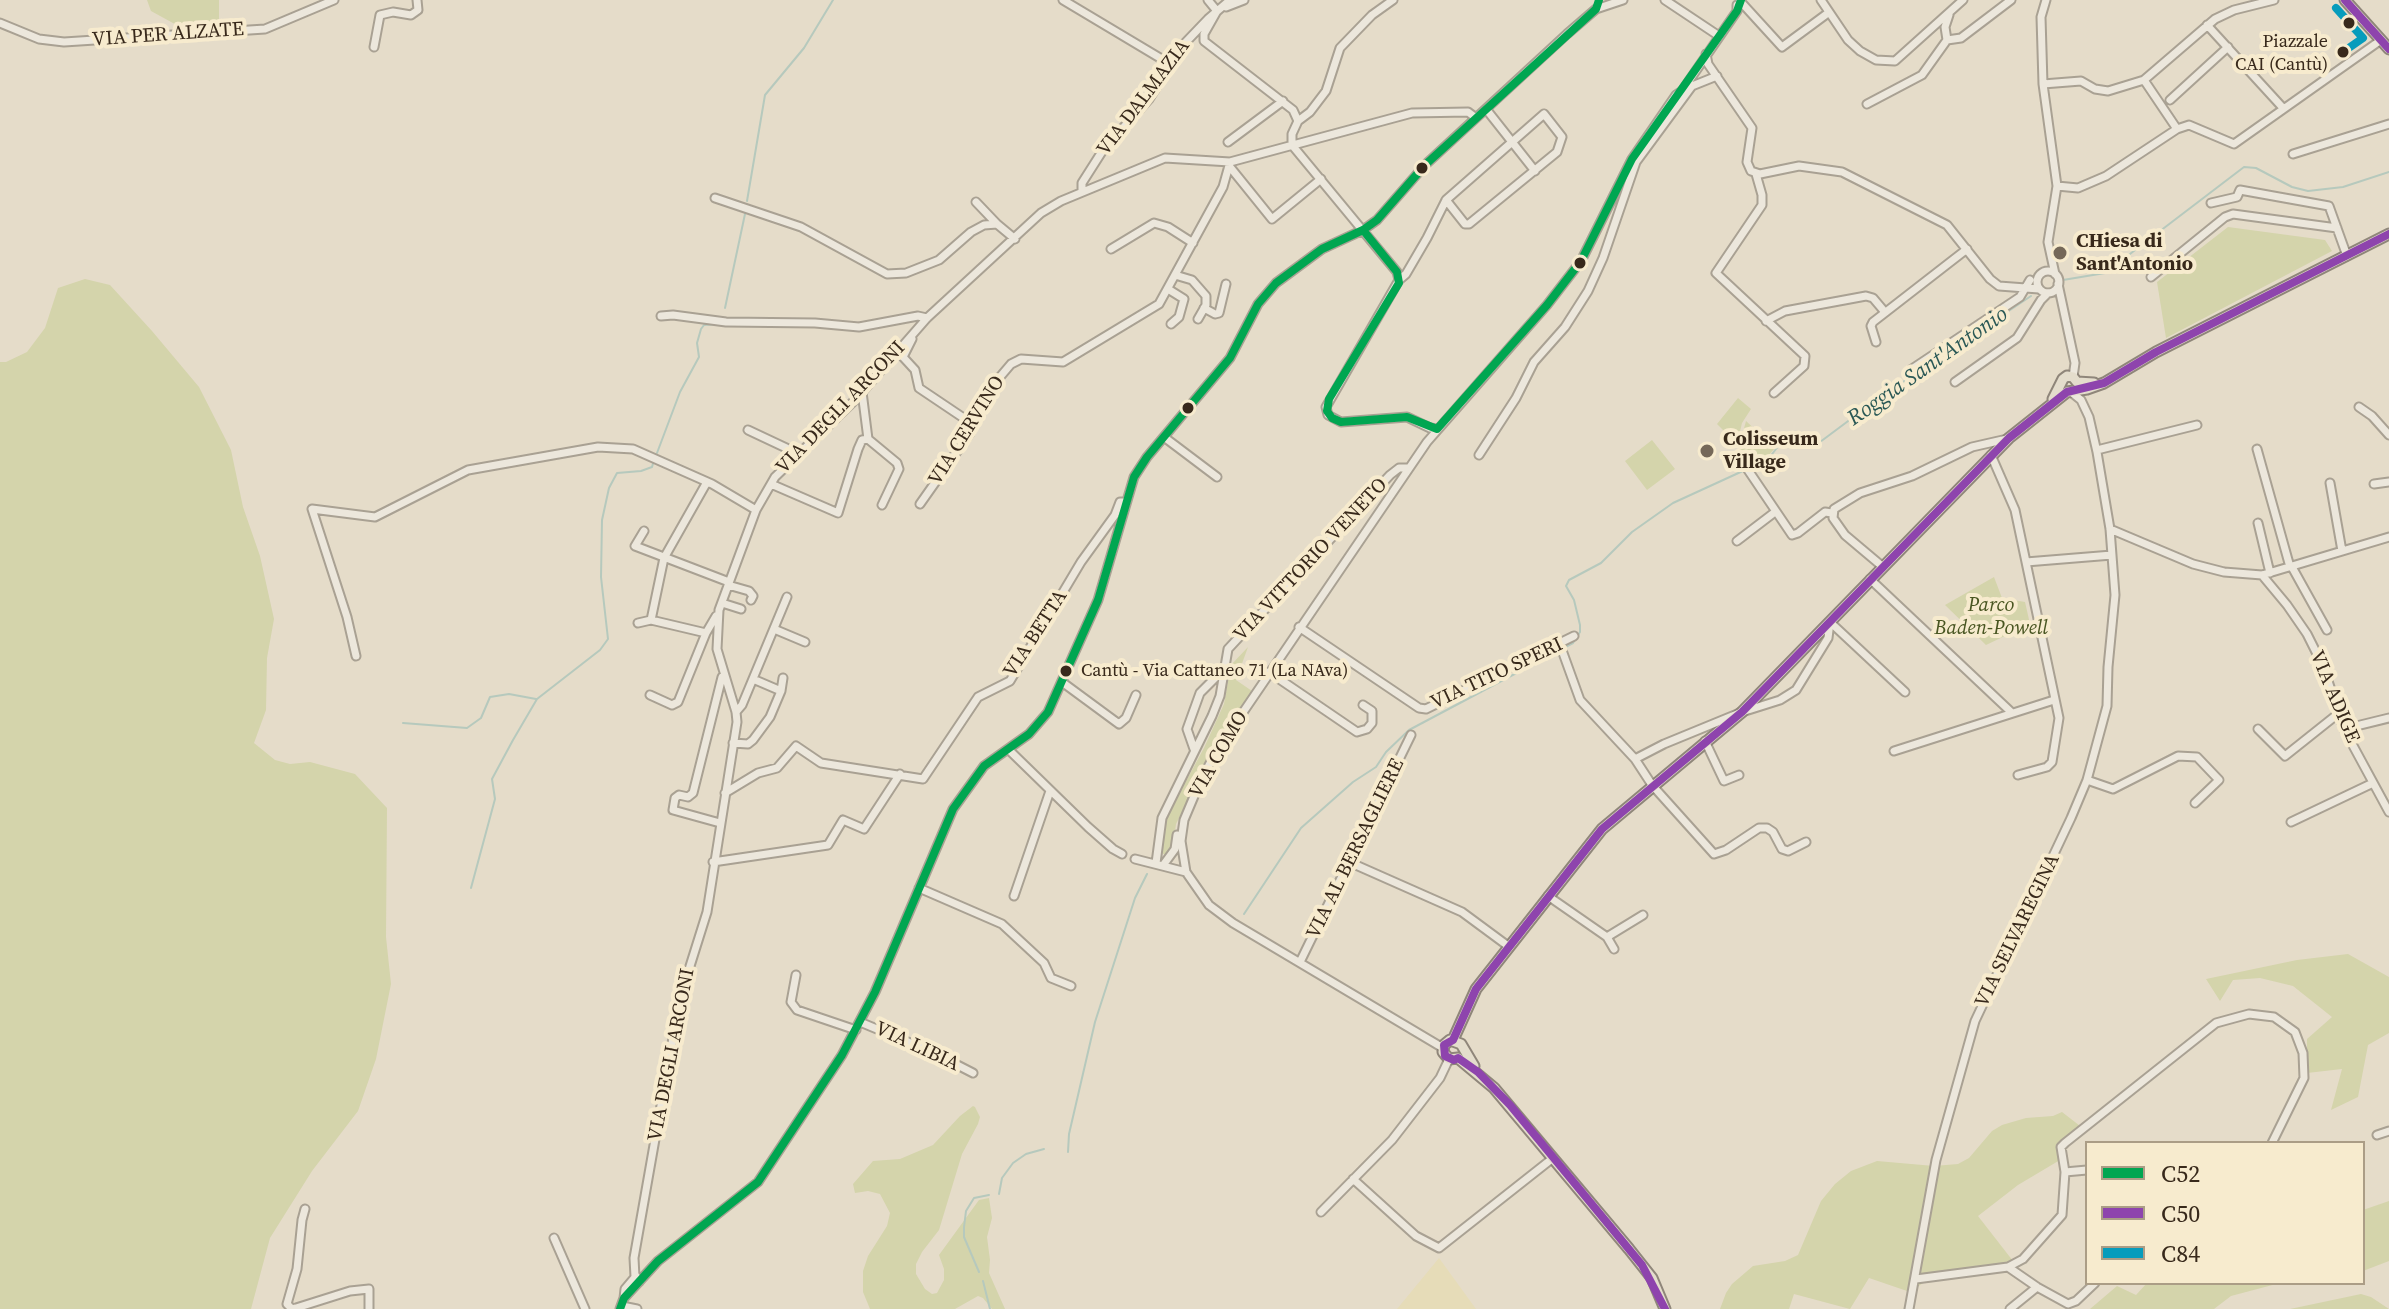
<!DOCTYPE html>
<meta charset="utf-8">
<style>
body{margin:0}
#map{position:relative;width:2389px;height:1309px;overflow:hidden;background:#e5dcc9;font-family:"Source Serif 4",serif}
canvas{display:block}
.legend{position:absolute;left:2085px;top:1141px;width:280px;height:144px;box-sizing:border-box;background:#f7ebce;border:2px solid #ab9d86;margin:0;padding:10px 14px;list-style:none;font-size:24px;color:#38291b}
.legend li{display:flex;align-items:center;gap:16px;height:40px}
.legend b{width:40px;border:2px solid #ab9d86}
</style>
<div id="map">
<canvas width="2389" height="1309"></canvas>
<ul class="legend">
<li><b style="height:10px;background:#00a651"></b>C52</li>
<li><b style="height:10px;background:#8e44ad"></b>C50</li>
<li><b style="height:10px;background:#069cbc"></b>C84</li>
</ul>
</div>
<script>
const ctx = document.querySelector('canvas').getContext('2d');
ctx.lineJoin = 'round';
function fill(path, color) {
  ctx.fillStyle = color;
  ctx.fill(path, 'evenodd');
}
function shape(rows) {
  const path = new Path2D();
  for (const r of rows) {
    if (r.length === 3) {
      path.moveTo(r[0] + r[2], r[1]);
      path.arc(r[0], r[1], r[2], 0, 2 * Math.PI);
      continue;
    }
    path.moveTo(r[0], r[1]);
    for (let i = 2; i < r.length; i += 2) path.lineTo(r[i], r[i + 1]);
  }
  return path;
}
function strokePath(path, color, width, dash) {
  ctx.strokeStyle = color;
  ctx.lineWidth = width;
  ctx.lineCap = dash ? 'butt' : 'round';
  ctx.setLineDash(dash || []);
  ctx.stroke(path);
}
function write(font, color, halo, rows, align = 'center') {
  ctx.font = font + ' "Source Serif 4",serif';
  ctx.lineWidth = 8;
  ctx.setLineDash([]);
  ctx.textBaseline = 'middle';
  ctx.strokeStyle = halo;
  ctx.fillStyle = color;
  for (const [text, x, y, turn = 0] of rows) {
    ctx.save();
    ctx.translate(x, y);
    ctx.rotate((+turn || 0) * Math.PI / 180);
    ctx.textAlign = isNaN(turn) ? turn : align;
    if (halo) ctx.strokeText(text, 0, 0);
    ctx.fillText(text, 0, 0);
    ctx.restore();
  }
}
fill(shape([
 [1439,1258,1476,1309,1397,1309]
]), '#e6dcb8');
fill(shape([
 [147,0,219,0,219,22,198,22,198,26,182,28,151,11],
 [2228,227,2325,240,2332,251,2166,338,2157,282],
 [85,279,110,285,152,331,199,387,231,450,243,507,260,556,274,619,267,658,266,710,254,743,275,760,290,764,310,762,355,774,387,808,386,937,391,984,376,1059,358,1111,312,1171,270,1238,251,1309,0,1309,0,362,6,362,27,352,45,328,58,288],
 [1738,398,1751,409,1742,423,1737,444,1717,424],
 [1746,421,1775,448,1768,456,1747,466,1739,447],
 [1652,440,1675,469,1647,490,1625,461],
 [1994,577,2002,598,2025,602,2030,624,1986,645,1945,605],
 [1248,647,1236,680,1252,691,1213,750,1176,824,1173,846,1168,854,1163,854,1161,839,1166,818,1204,748,1224,704,1231,665],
 [2348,954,2389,977,2389,1033,2368,1045,2358,1097,2331,1110,2342,1069,2307,1073,2307,1039,2332,1017,2293,986,2260,978,2233,980,2220,1001,2206,979,2297,960],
 [973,1106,975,1107,980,1117,978,1124,962,1154,939,1230,922,1252,916,1264,916,1274,925,1289,932,1294,937,1293,944,1280,944,1269,939,1255,979,1200,989,1198,992,1218,987,1237,990,1260,989,1273,1005,1309,992,1309,983,1298,978,1296,955,1309,870,1309,863,1292,863,1271,868,1256,887,1226,890,1213,880,1194,868,1191,855,1193,853,1184,873,1161,900,1159,933,1145,960,1116],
 [2062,1112,2084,1129,2061,1152,2060,1160,2018,1185,1978,1216,2013,1261,1926,1281,1910,1292,1869,1278,1850,1309,1794,1294,1789,1309,1720,1309,1726,1293,1732,1284,1753,1266,1785,1261,1798,1255,1821,1201,1835,1184,1851,1171,1877,1161,1934,1166,1958,1164,1969,1158,1992,1131,2002,1125,2026,1118,2053,1116],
 [2389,1201,2389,1261,2363,1271,2363,1210],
 [2147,1283,2280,1283,2231,1296,2214,1309,2090,1309,2117,1286,2136,1295],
 [2361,1294,2371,1297,2389,1309,2290,1309]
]), '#d4d4ab');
strokePath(shape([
 [747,201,765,95,804,48,833,0],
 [2063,280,2105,273,2244,167,2256,168,2292,187,2308,191,2343,187,2389,172],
 [725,308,745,214],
 [657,453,680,392,699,357,697,343,701,329,704,325,719,324],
 [1751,467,1769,458,1787,435,1795,434,1804,445,1812,448,1879,398,2031,296],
 [403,723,467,728,481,718,490,697,509,694,536,699],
 [471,888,495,799,492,779,513,740,537,699,600,650,608,639,601,577,602,520,609,488,617,473,641,471,652,467,654,460],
 [1244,914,1301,828,1353,782,1376,767,1386,752,1409,730,1573,643,1580,632,1580,625,1574,600,1566,586,1569,580,1601,563,1632,532,1673,503,1745,470],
 [1068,1152,1069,1134,1095,1022,1135,898,1147,874],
 [999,1194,1002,1178,1013,1163,1026,1154,1044,1149],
 [979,1272,964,1237,964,1227,966,1211,974,1198,989,1195],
 [983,1281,990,1309]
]), '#b6c9bd', 2);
const minor = shape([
 [1063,0,1170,64],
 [1208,0,1217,11],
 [1665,0,1716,34],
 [1821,0,1848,40,1860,51,1876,60,1895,61,1963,0],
 [2046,0,2041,17,2043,84,2057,186,2048,242,2055,274],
 [1740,1,1782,47,1828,13],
 [1226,7,1244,0],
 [1217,11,1204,34,1204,41,1293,110,1298,121,1292,134,1292,145,1397,272,1399,280],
 [0,23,39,39,64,42,265,29,334,0],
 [2207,25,2283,108],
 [1947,40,1945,27,1949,15],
 [374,47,380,15,393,12,411,15,418,10,417,0],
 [1706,54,1708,64,1752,128,1747,162,1751,171,1760,174,1799,166,1842,172,1947,225,1990,279,1999,286,2039,289],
 [2144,80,2177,129],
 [2043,84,2081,81,2095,89,2108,91,2144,80,2215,19,2234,10,2274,0],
 [2170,100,2228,47],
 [1867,104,1922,75,1947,40,1961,38,2011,0],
 [1486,109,1535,171],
 [1544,114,1562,137,1557,152,1469,224,1465,224,1446,200,1544,114],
 [1298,121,1310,112,1326,91,1340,48,1372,15,1393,0],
 [1228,142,1283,101],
 [2293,154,2389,124],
 [1230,167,1272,219,1321,179],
 [1756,174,1762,195,1762,205,1716,273,1805,356,1804,366,1774,393],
 [2057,186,2078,188,2106,176,2177,129,2189,125,2234,144,2381,40],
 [1082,191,1082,183,1103,150,1149,99,1184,44,1208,19,1230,0],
 [715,198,801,227,887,274,906,273,939,260,971,232,984,225,997,224,1015,239],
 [976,202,997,224],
 [2211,203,2237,197,2240,190,2329,206,2347,256],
 [1111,249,1154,223,1168,227,1193,243],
 [2048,282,11],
 [1175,275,1192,280,1206,296,1206,305,1198,319],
 [2151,277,2225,217,2233,214,2337,228],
 [2058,284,2075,363,2073,377],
 [1168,289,1184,299,1179,317,1171,324],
 [1204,308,1215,314,1219,313,1226,284],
 [661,316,673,315,726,322,815,323,859,327,918,316,927,318],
 [1766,321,1785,311,1866,296,1873,298,1884,311],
 [912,339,903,357,915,370,919,388,974,425],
 [1876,342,1871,326,1873,322,1967,249],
 [1909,371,2020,297,2030,280],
 [1955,382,2017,338,2041,300,2048,293],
 [862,392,868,439,897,463,899,469,882,505],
 [2359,407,2372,416,2389,435],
 [1437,429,1430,428,1407,417,1341,422,1328,415,1326,407,1399,280,1406,274,1427,238,1446,200],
 [748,430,799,454],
 [1164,437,1217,477],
 [2257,449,2290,567],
 [2097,450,2197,425],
 [1479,455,1516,398,1534,362,1565,327,1588,291,1603,258,1636,162,1692,86,1717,76],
 [1991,455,2015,510,2059,718,2052,762,2047,767,2018,775],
 [1741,462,1746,467,1792,535,1798,533,1825,512,1832,513],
 [2330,483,2342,551],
 [771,484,838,513,858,449,862,440,868,439],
 [2374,484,2389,482],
 [920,504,970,433,994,384,1011,364,1021,359,1063,362,1159,304,1223,187,1230,162],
 [2258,523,2270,573],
 [2110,529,2193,564,2224,572,2262,575,2389,537],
 [644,531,635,546,729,582],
 [1737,541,1775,512],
 [2026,562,2112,555],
 [1883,567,1845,535,1833,518,1834,509,1860,493,1912,476,1972,447,2007,439],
 [2292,567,2327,630],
 [2262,575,2287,605,2307,634,2323,666,2344,729,2389,812],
 [1870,579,2011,712],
 [728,585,749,591,753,596,751,600],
 [722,603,741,609],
 [1830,622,1905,692],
 [638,623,651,620],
 [1299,627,1419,708,1426,709,1574,636],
 [774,629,805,642],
 [706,633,651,620,664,558,707,482],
 [1563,653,1580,700,1635,759,1664,744,1742,712,1780,700,1796,690,1828,638,1830,622],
 [356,656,347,617,312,509,375,517,468,470,598,447,633,449,712,484,756,510],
 [1269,672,1357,732,1367,729,1372,723,1372,711,1363,705],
 [753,679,781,691],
 [1062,682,1119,724,1126,718,1136,695],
 [650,695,672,705,678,702,706,633,716,616],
 [736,712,742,705,787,597],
 [2258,729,2285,756,2339,713],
 [2344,729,2389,718],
 [1705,741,1724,781,1739,775],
 [733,743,748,744,753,740,770,717,781,691,783,678],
 [1008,749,1088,827,1113,849,1122,854],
 [1194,749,1187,729,1200,693,1222,671],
 [1894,751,2054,700],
 [1635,759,1652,785,1714,854,1726,850,1759,828,1767,828,1773,832,1782,849,1788,851,1806,842],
 [2087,780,2113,789,2178,756,2197,757,2219,780,2195,803],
 [725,793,758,773,777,768,796,746,821,763,923,779,978,697,1010,681,1081,562,1115,515,1120,502,1126,502],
 [2291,822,2373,783],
 [720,823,673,810,675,798,679,795,688,797,693,793,722,677],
 [1135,859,1186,872],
 [713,862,828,845,843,820,864,829,900,774],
 [1349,862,1462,912,1508,946],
 [1156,863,1162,818,1212,716,1220,696,1228,649,1390,475,1399,468,1409,468],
 [1164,864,1175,849,1177,835],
 [919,888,1002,924,1044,963,1051,978,1071,986],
 [1014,896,1050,791],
 [1548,896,1607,937,1614,949],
 [1607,937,1643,915],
 [1300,962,1411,735],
 [796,975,791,1002,797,1010,856,1030],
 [860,1022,932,1052,973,1073],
 [1443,1048,1233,923,1209,905,1186,872,1181,841,1184,820,1200,782,1216,752,1427,442,1547,305,1581,261,1632,159,1676,95,1682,91,1737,11,1737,5],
 [2377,1135,2389,1131],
 [2065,1172,2087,1170],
 [1353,1179,1416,1236,1439,1248,1553,1158],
 [305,1209,302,1220,297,1269,287,1304,292,1309,296,1308,350,1291,369,1289,369,1309],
 [1321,1212,1392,1140,1440,1078,1449,1059],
 [554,1238,585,1309],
 [2008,1267,2037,1287,2068,1304,2076,1301,2095,1283],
 [1916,1279,2008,1267,2023,1259,2062,1215,2065,1172,2061,1147,2065,1143,2216,1023,2249,1014,2274,1017,2295,1032,2303,1053,2304,1078,2272,1143],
 [639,1282,635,1277,634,1258,680,998,707,912,737,722,736,712,717,649,719,610,756,510,775,477,857,398,927,318,1041,213,1061,201,1165,158,1230,162,1412,113,1468,112,1476,118],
 [624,1298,625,1289,636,1276],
 [622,1306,637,1309],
 [620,1309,624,1298,658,1261,758,1182,842,1055,875,992,953,809,984,766,1029,734,1048,712,1098,600,1134,477,1147,457,1230,358,1258,304,1276,283,1322,249,1363,230,1377,220,1425,165,1567,34,1596,9,1623,0],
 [1909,1309,1936,1160,1975,1021,2071,818,2087,780,2107,706,2108,667,2115,595,2110,529,2097,452,2089,417,2081,400,2071,392],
 [2010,1309,2037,1287]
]);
const major = shape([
 [2345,0,2389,49],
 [2053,399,2063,379,2067,376,2073,377,2077,382,2094,383],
 [1453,1040,1476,989,1602,829,1742,712,2009,438,2067,392,2087,389,2104,383,2156,352,2389,234],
 [1458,1058,1494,1088,1629,1249,1652,1278,1665,1309],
 [1458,1058,1449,1059,1443,1052,1444,1045,1450,1040,1461,1044,1474,1066]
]);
strokePath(minor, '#a9a193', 11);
strokePath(major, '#8f867a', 13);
strokePath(minor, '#ece7dc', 7);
strokePath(major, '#e4ddcc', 9);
strokePath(shape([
 [1363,230,1397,272,1399,283,1329,399,1327,411,1332,418,1341,422,1407,417,1437,429,1547,305,1581,261,1632,159,1737,11,1741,0],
 [620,1309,624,1298,658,1261,758,1182,842,1055,875,992,953,809,984,766,1029,734,1048,712,1098,600,1134,477,1147,457,1230,358,1258,304,1276,283,1322,249,1363,230,1377,220,1425,165,1596,9,1599,0]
]), '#00a651', 8);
strokePath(shape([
 [2345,0,2389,49],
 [1665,1309,1642,1265,1510,1105,1478,1072,1458,1058,1454,1060,1445,1056,1444,1045,1453,1040,1476,989,1602,829,1742,712,2009,438,2067,392,2104,383,2156,352,2389,234]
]), '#8e44ad', 8);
strokePath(shape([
 [2336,8,2363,38,2343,52]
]), '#069cbc', 8);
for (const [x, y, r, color] of [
 [2349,23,7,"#38291b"],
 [2343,52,7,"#38291b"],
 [1422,168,7,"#38291b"],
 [2060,253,8,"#756858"],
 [1580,263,7,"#38291b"],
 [1188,408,7,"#38291b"],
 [1707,451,8,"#756858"],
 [1066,671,7,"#38291b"]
]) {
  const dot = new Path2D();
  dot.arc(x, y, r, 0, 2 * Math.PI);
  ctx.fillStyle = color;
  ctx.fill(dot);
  strokePath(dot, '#f7ebce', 3);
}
write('18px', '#38291b', '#f7ebce', [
 ["Piazzale",2328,42],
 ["CAI (Cantù)",2328,65],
 ["Cantù - Via Cattaneo 71 (La NAva)",1081,671,"left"]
], 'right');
write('20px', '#38291b', '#f7ebce', [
 ["VIA PER ALZATE",168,35,-4],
 ["VIA DALMAZIA",1144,98,-53],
 ["VIA DEGLI ARCONI",841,408,-46],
 ["VIA CERVINO",967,431,-58],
 ["VIA VITTORIO VENETO",1311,560,-47],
 ["VIA BETTA",1036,634,-57],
 ["VIA TITO SPERI",1497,674,-25],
 ["VIA ADIGE",2334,697,67],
 ["VIA COMO",1219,755,-60],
 ["VIA AL BERSAGLIERE",1356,849,-64],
 ["VIA SELVAREGINA",2018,931,-64],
 ["VIA LIBIA",917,1047,25],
 ["VIA DEGLI ARCONI",672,1055,-79]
]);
write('bold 20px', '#38291b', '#f7ebce', [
 ["CHiesa di",2076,242],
 ["Sant'Antonio",2076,265],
 ["Colisseum",1723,440],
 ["Village",1723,463]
], 'left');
write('italic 20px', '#485521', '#f7ebce', [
 ["Parco",1991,606],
 ["Baden-Powell",1991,629]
]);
write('italic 22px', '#2a5855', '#f7ebce', [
 ["Roggia Sant'Antonio",1928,367,-35]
]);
</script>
